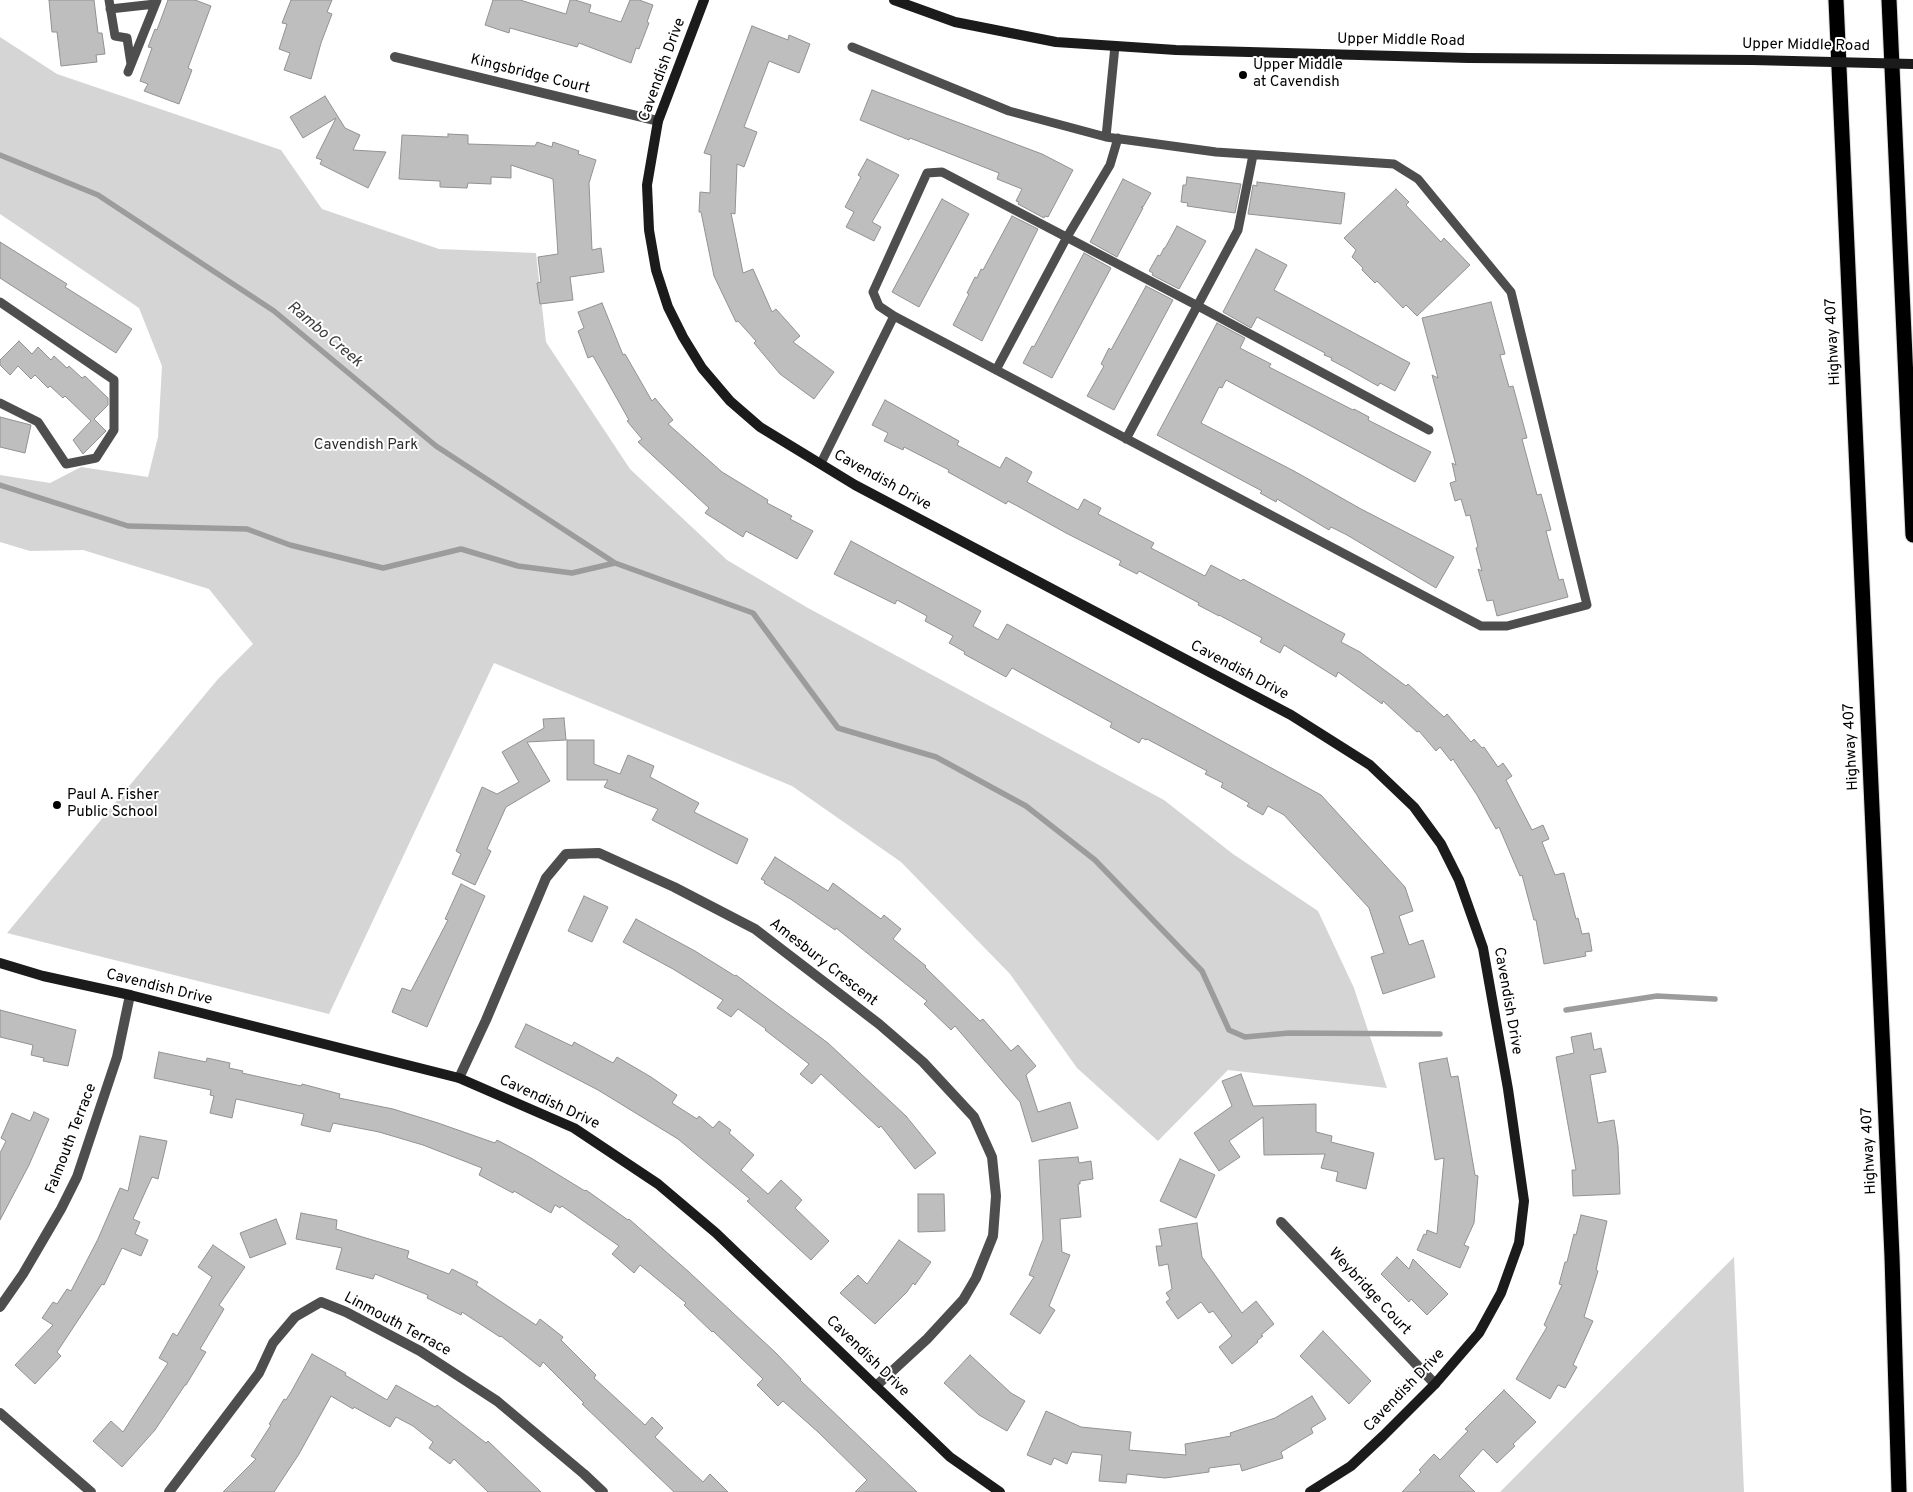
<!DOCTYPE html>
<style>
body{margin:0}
canvas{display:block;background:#fff}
</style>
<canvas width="1913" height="1492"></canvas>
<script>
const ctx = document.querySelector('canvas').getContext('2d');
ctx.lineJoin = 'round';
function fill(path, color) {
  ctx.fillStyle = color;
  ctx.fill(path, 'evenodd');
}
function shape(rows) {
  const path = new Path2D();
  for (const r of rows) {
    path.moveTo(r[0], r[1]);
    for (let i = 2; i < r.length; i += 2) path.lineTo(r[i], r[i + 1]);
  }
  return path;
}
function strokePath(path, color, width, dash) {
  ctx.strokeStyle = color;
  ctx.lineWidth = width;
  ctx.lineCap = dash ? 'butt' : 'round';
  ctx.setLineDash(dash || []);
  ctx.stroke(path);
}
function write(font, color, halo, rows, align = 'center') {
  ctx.font = font + ' Overpass,sans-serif';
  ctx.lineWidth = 4;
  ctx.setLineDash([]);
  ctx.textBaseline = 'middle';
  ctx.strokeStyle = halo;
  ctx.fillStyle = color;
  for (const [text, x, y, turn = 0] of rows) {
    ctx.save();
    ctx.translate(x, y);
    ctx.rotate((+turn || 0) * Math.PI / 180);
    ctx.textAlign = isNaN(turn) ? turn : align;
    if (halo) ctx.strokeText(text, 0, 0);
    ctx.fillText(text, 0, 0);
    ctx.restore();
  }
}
fill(shape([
 [0,37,57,74,281,150,322,209,439,249,536,253,546,342,630,469,727,560,808,608,1164,800,1233,854,1318,911,1354,988,1387,1088,1228,1070,1158,1141,1077,1068,1010,974,901,862,792,786,494,663,329,1014,7,933,218,679,253,644,209,589,83,550,30,551,0,542,0,475,50,483,81,467,148,477,158,437,162,366,139,308,0,214],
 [1734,1257,1744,1492,1500,1492]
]), '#d5d5d5');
strokePath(shape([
 [0,155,98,195,274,311,436,446,615,563,753,613,838,728,936,757,1026,806,1095,860,1202,971,1229,1030,1245,1037,1289,1033,1440,1034],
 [0,485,128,526,247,529,290,545,383,568,461,549,518,566,572,573,615,563],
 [1566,1010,1657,996,1715,999]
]), '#9c9c9c', 5.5);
const building = shape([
 [49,0,94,0,98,33,102,33,105,54,96,55,97,62,61,66,57,32,52,32,49,0],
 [168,0,195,0,211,6,188,68,192,70,179,104,144,91,148,84,140,81,152,48,148,47,155,29,157,30,168,0],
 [291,0,332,0,327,12,332,14,321,43,311,79,284,70,290,53,279,49,287,24,282,23,291,0],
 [493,0,520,0,566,14,570,0,575,0,591,5,589,12,621,22,630,0,639,0,653,5,647,22,649,23,639,49,636,48,631,63,579,43,577,47,510,28,509,33,485,25,493,0],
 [752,26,788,40,789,35,810,44,799,73,769,61,744,127,757,132,744,167,737,164,735,214,731,213,743,273,753,269,772,312,776,309,800,336,793,342,834,372,814,399,780,374,754,343,756,341,738,321,736,322,714,276,701,212,699,212,700,192,710,193,711,155,704,153,752,26],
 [872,90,1042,154,1073,170,1048,217,1045,216,1044,218,1018,204,1019,202,1016,201,1022,189,997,179,999,173,910,138,909,140,860,120,872,90],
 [325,96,345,128,360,135,353,150,386,152,368,188,320,164,322,160,316,158,336,118,303,138,290,117,325,96],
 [448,134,468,135,468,144,535,146,537,142,552,147,553,142,579,151,578,154,596,160,589,183,592,250,601,248,604,272,570,277,573,300,540,304,537,283,541,282,538,257,558,254,553,179,511,165,511,178,491,177,491,184,468,183,467,188,440,187,440,181,399,179,402,135,448,137,448,134],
 [867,159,899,175,872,222,881,227,874,241,846,227,854,212,845,207,861,177,858,175,867,159],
 [1187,177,1241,184,1235,213,1187,206,1188,203,1181,202,1183,185,1186,185,1187,177],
 [1123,179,1151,193,1143,207,1141,207,1143,208,1117,257,1090,242,1123,179],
 [1257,182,1345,193,1341,224,1248,214,1253,185,1257,186,1257,182],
 [1396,189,1409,202,1406,205,1441,242,1444,238,1470,265,1417,316,1406,305,1403,308,1377,281,1375,283,1362,270,1363,268,1352,257,1356,250,1344,238,1396,189],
 [942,199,969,214,919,307,892,292,942,199],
 [1012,216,1038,229,982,341,953,325,969,294,967,293,975,277,977,278,981,269,983,270,1012,216],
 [1177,226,1206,241,1179,289,1152,275,1153,273,1149,271,1158,255,1160,256,1164,248,1165,248,1177,226],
 [0,242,67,284,65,287,132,329,116,353,0,278,0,242],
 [1256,249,1287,265,1274,290,1410,363,1395,391,1380,383,1378,386,1348,369,1331,360,1332,358,1324,355,1325,353,1257,317,1251,328,1223,312,1256,249],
 [1084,253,1111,268,1052,378,1023,363,1032,346,1034,347,1084,253],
 [1146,286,1173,300,1114,410,1087,396,1104,366,1101,364,1109,348,1111,350,1146,286],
 [1491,302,1505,354,1500,355,1509,387,1513,386,1527,438,1522,439,1537,495,1541,494,1551,530,1546,531,1559,580,1563,579,1568,597,1497,616,1493,600,1487,601,1478,569,1482,571,1476,548,1478,547,1470,515,1466,516,1461,499,1455,501,1450,483,1456,481,1452,463,1456,465,1432,375,1438,378,1422,318,1491,302],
 [602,303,623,355,625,354,652,401,655,398,673,420,668,424,722,472,768,500,767,503,792,516,790,519,813,531,797,559,746,531,743,537,705,513,709,508,638,442,642,439,627,421,629,420,593,356,588,358,578,331,584,328,578,312,602,303],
 [1217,323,1245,338,1240,348,1271,364,1269,367,1353,410,1354,409,1369,417,1368,420,1431,452,1415,482,1226,380,1222,388,1219,387,1201,423,1294,471,1361,509,1454,557,1436,588,1347,535,1331,527,1329,530,1277,499,1276,502,1260,493,1262,491,1157,435,1217,323],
 [19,341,32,354,38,347,51,360,54,356,67,368,69,366,82,378,85,376,108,398,108,405,94,419,106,431,83,454,73,440,91,421,65,396,63,398,50,386,48,388,35,375,31,379,18,366,10,375,0,365,0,360,19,341],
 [885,400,959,441,957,445,1000,468,1006,457,1032,472,1027,482,1078,510,1084,499,1101,508,1098,514,1154,543,1151,548,1205,576,1211,565,1241,581,1243,579,1345,634,1341,642,1360,652,1406,686,1408,684,1444,717,1447,714,1471,742,1474,739,1482,748,1484,747,1498,767,1503,763,1512,776,1506,780,1532,830,1543,825,1549,839,1542,842,1555,875,1564,873,1576,919,1578,918,1582,934,1589,933,1592,951,1585,952,1586,956,1544,964,1536,920,1534,920,1522,875,1520,876,1499,827,1496,829,1477,795,1453,759,1451,761,1440,747,1436,751,1419,731,1417,732,1383,701,1382,704,1338,672,1336,677,1284,645,1280,653,1260,642,1262,638,1219,615,1219,616,1198,605,1199,603,1139,571,1137,574,1119,565,1121,561,1066,533,1021,508,1008,501,1006,504,948,472,949,470,904,447,903,450,884,441,888,433,872,425,885,400],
 [0,417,31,425,25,453,0,447,0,417],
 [851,541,981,611,973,626,998,640,1007,624,1321,795,1405,887,1413,911,1399,916,1409,945,1423,940,1435,977,1383,994,1371,957,1384,953,1369,908,1284,815,1268,806,1263,815,1247,806,1249,803,1221,787,1223,783,1205,774,1207,771,1147,739,1146,740,1142,738,1139,743,1110,727,1112,723,1012,668,1006,677,964,654,965,652,949,643,953,636,925,621,927,616,897,600,895,604,834,574,851,541],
 [564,718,566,740,527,742,550,781,506,807,487,849,491,851,475,885,452,874,461,854,456,851,482,787,497,794,519,782,502,752,544,728,543,719,564,718],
 [567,740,594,740,594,764,620,774,628,755,654,766,650,777,699,803,694,812,748,839,737,864,652,820,658,809,604,787,608,780,567,780,567,740],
 [775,857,828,891,833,883,881,919,884,915,901,929,893,939,926,966,925,967,980,1021,983,1019,1011,1051,1018,1045,1036,1066,1026,1075,1038,1112,1070,1102,1078,1128,1032,1142,1020,1102,955,1026,951,1030,924,1004,927,1001,836,928,835,930,792,900,764,883,765,881,761,879,775,857],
 [461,884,485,896,427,1027,392,1012,402,988,411,991,448,920,445,919,461,884],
 [584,896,608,907,592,942,568,931,584,896],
 [636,919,695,951,735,976,736,975,828,1043,906,1116,936,1153,915,1169,881,1126,879,1128,821,1074,812,1084,800,1074,809,1064,765,1030,766,1029,738,1009,731,1017,717,1008,723,1000,673,969,623,942,636,919],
 [0,1010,76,1030,68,1066,43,1061,44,1058,31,1055,33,1045,0,1037,0,1010],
 [526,1024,572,1046,574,1042,613,1063,617,1057,651,1077,677,1095,672,1103,697,1119,699,1116,713,1128,719,1121,731,1130,729,1133,754,1155,741,1170,768,1194,781,1180,802,1200,795,1208,829,1241,811,1260,747,1201,750,1199,678,1139,598,1090,515,1047,526,1024],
 [1591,1033,1594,1050,1601,1048,1606,1072,1590,1075,1598,1123,1614,1120,1618,1146,1620,1194,1573,1196,1572,1170,1576,1170,1556,1057,1574,1053,1571,1037,1591,1033],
 [159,1052,206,1062,207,1058,230,1063,229,1068,243,1071,242,1073,301,1086,302,1084,340,1094,339,1098,393,1109,438,1123,495,1143,497,1140,531,1158,585,1191,586,1190,628,1220,629,1219,689,1272,776,1353,801,1379,800,1380,917,1492,855,1492,867,1480,818,1432,783,1401,778,1406,757,1385,763,1379,713,1331,712,1332,684,1305,686,1303,640,1265,634,1273,612,1254,619,1246,562,1206,560,1208,555,1205,551,1213,514,1191,513,1193,479,1175,482,1168,423,1145,379,1132,333,1123,330,1132,301,1125,304,1114,236,1099,232,1118,210,1113,214,1096,210,1095,211,1090,154,1078,159,1052],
 [1447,1058,1451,1077,1458,1076,1475,1175,1478,1176,1474,1223,1464,1245,1469,1247,1460,1268,1417,1250,1424,1234,1426,1235,1427,1230,1437,1234,1444,1158,1435,1160,1419,1063,1447,1058],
 [1241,1074,1253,1106,1316,1104,1316,1132,1332,1136,1331,1142,1374,1153,1366,1189,1336,1181,1338,1172,1321,1168,1325,1154,1264,1155,1263,1117,1229,1141,1240,1157,1219,1171,1194,1133,1232,1106,1222,1081,1241,1074],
 [34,1112,49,1119,29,1165,0,1220,0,1153,6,1141,1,1138,12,1113,30,1121,34,1112],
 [140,1136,167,1141,158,1179,152,1177,133,1219,140,1222,135,1234,148,1240,141,1256,122,1248,104,1285,102,1284,57,1352,61,1356,35,1384,15,1365,53,1325,42,1318,53,1302,57,1304,67,1289,71,1291,98,1239,120,1188,128,1191,140,1136],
 [1078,1157,1079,1163,1091,1161,1093,1179,1080,1181,1080,1184,1078,1184,1081,1217,1060,1219,1062,1252,1070,1255,1049,1306,1055,1310,1040,1334,1010,1314,1034,1277,1029,1275,1043,1239,1039,1160,1078,1157],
 [1180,1159,1215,1175,1196,1218,1160,1201,1180,1159],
 [918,1194,944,1194,945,1231,918,1232,918,1194],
 [301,1213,337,1220,336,1229,409,1251,407,1258,449,1274,452,1269,478,1282,476,1285,536,1325,540,1319,563,1337,561,1340,596,1375,594,1378,645,1425,652,1417,663,1428,655,1437,703,1482,710,1474,728,1492,674,1492,582,1404,584,1403,543,1362,540,1367,501,1336,500,1337,462,1312,461,1315,427,1298,428,1295,375,1274,373,1279,336,1269,342,1248,296,1239,301,1213],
 [1581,1215,1607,1221,1596,1270,1598,1271,1584,1317,1593,1321,1573,1365,1577,1367,1565,1388,1558,1385,1550,1399,1516,1379,1547,1327,1544,1325,1562,1285,1559,1284,1565,1262,1567,1262,1574,1234,1576,1235,1581,1215],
 [276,1219,286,1244,250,1258,240,1233,276,1219],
 [1197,1223,1202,1257,1242,1313,1256,1301,1274,1324,1261,1335,1263,1336,1257,1341,1258,1342,1232,1364,1219,1347,1232,1336,1213,1311,1209,1313,1201,1302,1178,1319,1166,1302,1170,1299,1166,1293,1172,1289,1168,1264,1159,1266,1156,1246,1162,1246,1159,1229,1197,1223],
 [899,1240,931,1262,915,1285,913,1283,907,1292,875,1324,840,1293,858,1275,867,1284,899,1240],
 [213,1245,245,1267,219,1305,224,1309,200,1349,206,1352,186,1385,185,1385,155,1430,122,1467,93,1441,111,1421,123,1432,168,1363,159,1358,173,1333,177,1336,212,1277,198,1267,213,1245],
 [1397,1257,1409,1269,1413,1259,1448,1294,1427,1315,1411,1299,1409,1302,1381,1274,1397,1257],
 [1323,1331,1371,1381,1349,1404,1300,1356,1323,1331],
 [312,1354,346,1373,345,1375,387,1400,396,1385,435,1407,437,1405,486,1443,488,1441,541,1492,488,1492,454,1459,450,1464,429,1448,433,1442,413,1426,396,1417,390,1427,354,1407,353,1409,331,1396,299,1454,274,1492,223,1492,256,1459,251,1456,271,1425,269,1424,284,1399,286,1400,291,1392,312,1354],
 [970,1355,1011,1393,1025,1401,1007,1431,979,1415,944,1383,970,1355],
 [1504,1390,1536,1422,1513,1444,1515,1446,1497,1463,1483,1449,1459,1476,1475,1492,1402,1492,1421,1472,1419,1470,1434,1454,1440,1460,1468,1431,1465,1429,1504,1390],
 [1312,1396,1326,1419,1311,1428,1313,1433,1281,1452,1283,1458,1242,1471,1240,1464,1209,1468,1209,1472,1165,1478,1127,1474,1126,1483,1099,1481,1102,1455,1072,1452,1067,1464,1054,1458,1051,1465,1027,1455,1046,1411,1081,1427,1131,1432,1129,1450,1186,1455,1185,1444,1231,1436,1230,1433,1275,1418,1312,1396]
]);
fill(building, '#bebebe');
strokePath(building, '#929292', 1);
const highway = shape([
 [1836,0,1892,1256,1899,1492],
 [1889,0,1913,535]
]);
strokePath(highway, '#dbdbdb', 17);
strokePath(shape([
 [109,0,115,36,127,38,131,64],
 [110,9,155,4],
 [852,47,1009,111,1106,137,1216,152,1394,164,1418,179,1511,292,1587,605,1507,626,1481,626,894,316,879,306,873,292,927,173,942,172,1198,306,1429,430],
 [128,72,157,0],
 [1106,137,1115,46],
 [0,302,114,380,114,430,96,458,66,464,38,422,0,403],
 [996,370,1067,237,1110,165,1118,138],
 [1126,439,1238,230,1253,155],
 [821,463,894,316]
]), '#4e4e4e', 9);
strokePath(shape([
 [395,57,658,121],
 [459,1078,486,1020,546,878,566,854,599,853,674,887,755,929,879,1024,923,1062,974,1117,992,1157,996,1196,993,1236,976,1278,963,1300,927,1339,876,1386],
 [1281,1222,1435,1384],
 [0,1307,23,1274,61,1209,77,1177,117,1057,130,995],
 [0,1413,91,1492],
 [169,1492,259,1373,273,1343,295,1317,321,1302,346,1312,420,1351,497,1401,584,1474,603,1492]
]), '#4e4e4e', 10);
strokePath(shape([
 [704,0,658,121,647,185,649,230,656,270,668,307,683,337,702,368,730,401,760,427,855,485,1291,715,1370,765,1414,807,1441,844,1459,880,1483,948,1508,1089,1524,1201,1519,1243,1501,1293,1479,1333,1435,1384,1383,1436,1351,1466,1310,1492],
 [894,0,955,22,1056,42,1176,50,1469,58,1752,60],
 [0,963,43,976,130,995,459,1078,574,1128,658,1184,716,1233,950,1457,1000,1492]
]), '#1b1b1b', 10);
strokePath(highway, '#000', 15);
strokePath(shape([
 [1752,60,1913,64]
]), '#1b1b1b', 10);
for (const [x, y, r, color] of [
 [1243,75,5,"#000"],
 [57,805,5,"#000"]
]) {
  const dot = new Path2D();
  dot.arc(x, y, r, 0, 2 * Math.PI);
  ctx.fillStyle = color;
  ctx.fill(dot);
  strokePath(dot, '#fff', 2);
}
write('15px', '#000', '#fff', [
 ["Upper Middle Road",1401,41,1],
 ["Upper Middle Road",1806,46,1],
 ["Cavendish Drive",663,70,-70],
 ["Kingsbridge Court",530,75,14],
 ["Highway 407",1834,342,-93],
 ["Cavendish Drive",882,481,29],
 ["Cavendish Drive",1239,671,28],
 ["Highway 407",1852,747,-93],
 ["Amesbury Crescent",823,963,38],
 ["Cavendish Drive",159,988,14],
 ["Cavendish Drive",1507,1001,80],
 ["Cavendish Drive",549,1103,25],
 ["Falmouth Terrace",72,1139,-69],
 ["Highway 407",1870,1151,-93],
 ["Weybridge Court",1369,1292,47],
 ["Linmouth Terrace",397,1325,28],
 ["Cavendish Drive",867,1357,44],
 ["Cavendish Drive",1405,1391,-46]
]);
write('15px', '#000', '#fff', [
 ["Upper Middle",1253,66],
 ["at Cavendish",1253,83],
 ["Paul A. Fisher",67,796],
 ["Public School",67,813]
], 'left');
write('15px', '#2c2c2c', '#fff', [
 ["Cavendish Park",366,446]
]);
write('italic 16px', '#3d3d3d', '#fff', [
 ["Rambo Creek",324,335,40]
]);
</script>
